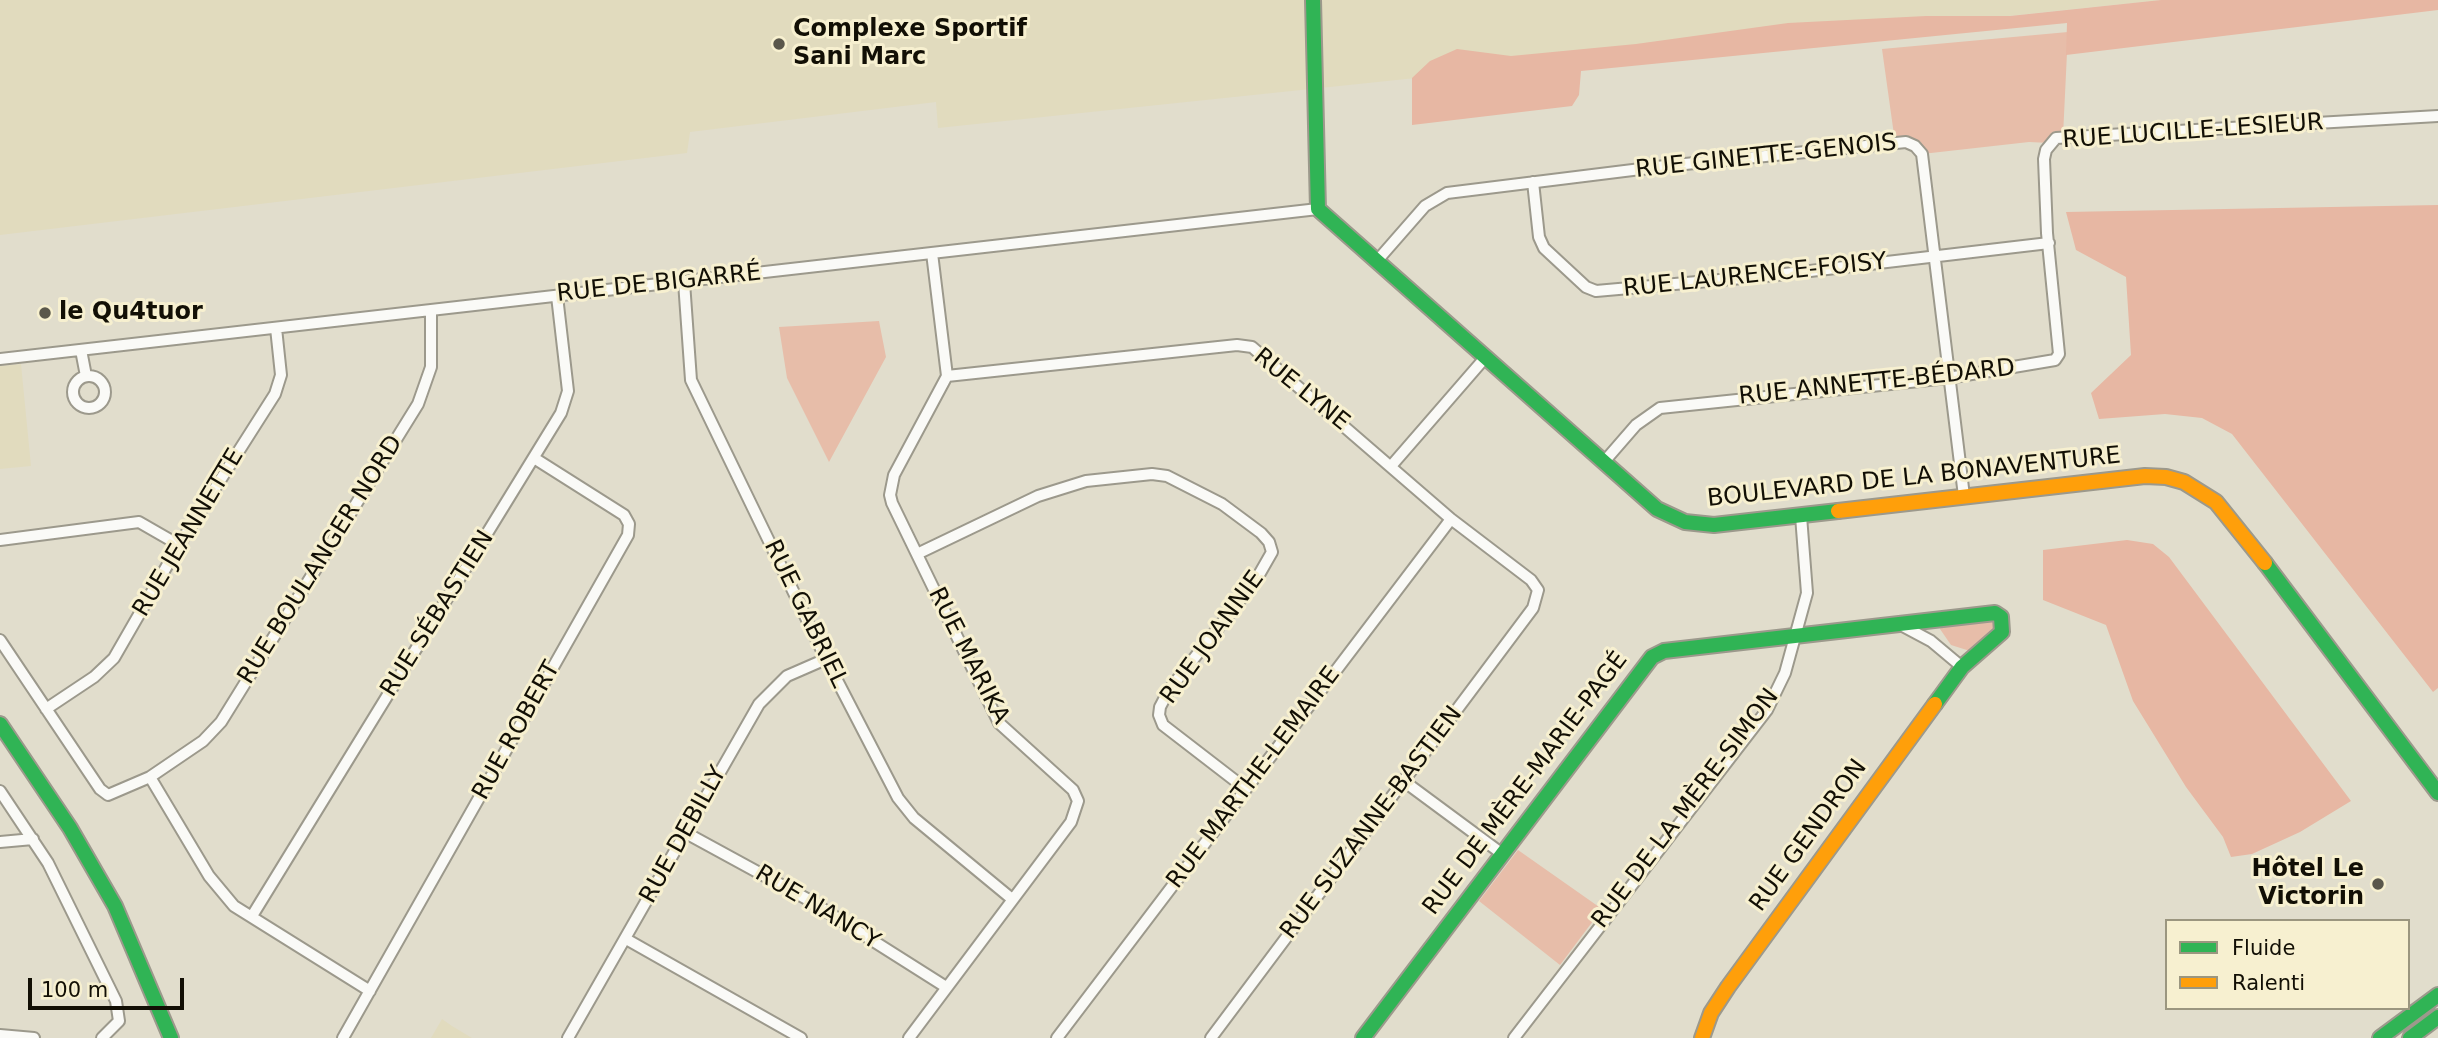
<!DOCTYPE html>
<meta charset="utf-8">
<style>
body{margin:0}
#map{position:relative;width:2438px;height:1038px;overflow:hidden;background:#e1ddcc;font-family:"DejaVu Sans",sans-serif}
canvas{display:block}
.legend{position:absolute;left:2165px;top:919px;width:245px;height:91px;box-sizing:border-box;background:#f7f0d0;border:2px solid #9b967f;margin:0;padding:9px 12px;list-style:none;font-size:21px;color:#120f05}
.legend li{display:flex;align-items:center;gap:14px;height:35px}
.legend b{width:35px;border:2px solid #9b967f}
.scale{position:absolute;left:28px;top:978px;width:156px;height:32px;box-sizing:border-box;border:4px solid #120f05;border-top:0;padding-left:9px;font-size:21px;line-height:24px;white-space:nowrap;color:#120f05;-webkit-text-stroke:5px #f7f0d0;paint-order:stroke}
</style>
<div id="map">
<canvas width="2438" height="1038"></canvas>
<ul class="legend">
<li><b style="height:9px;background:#30b455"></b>Fluide</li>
<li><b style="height:9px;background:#ff9f0a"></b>Ralenti</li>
</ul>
<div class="scale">100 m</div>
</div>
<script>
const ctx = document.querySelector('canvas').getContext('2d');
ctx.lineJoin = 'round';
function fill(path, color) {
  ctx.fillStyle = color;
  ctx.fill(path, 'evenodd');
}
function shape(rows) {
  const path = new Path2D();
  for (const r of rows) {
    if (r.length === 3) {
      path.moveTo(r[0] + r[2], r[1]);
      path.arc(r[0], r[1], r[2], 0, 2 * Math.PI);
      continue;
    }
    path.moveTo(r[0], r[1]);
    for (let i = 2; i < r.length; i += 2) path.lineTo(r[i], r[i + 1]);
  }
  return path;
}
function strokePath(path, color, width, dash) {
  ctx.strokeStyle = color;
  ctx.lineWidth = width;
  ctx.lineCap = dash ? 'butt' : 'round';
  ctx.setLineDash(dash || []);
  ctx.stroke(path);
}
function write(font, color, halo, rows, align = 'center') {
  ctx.font = font + ' "DejaVu Sans",sans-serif';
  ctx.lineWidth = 6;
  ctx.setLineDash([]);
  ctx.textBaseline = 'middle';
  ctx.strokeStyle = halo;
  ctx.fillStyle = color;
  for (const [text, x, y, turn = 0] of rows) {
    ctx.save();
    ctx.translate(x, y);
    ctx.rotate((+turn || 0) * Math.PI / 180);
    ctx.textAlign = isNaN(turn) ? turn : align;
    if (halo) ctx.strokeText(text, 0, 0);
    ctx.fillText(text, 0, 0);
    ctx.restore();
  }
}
fill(shape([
 [0,0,2161,0,938,128,936,102,690,132,687,153,0,235],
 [21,364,31,466,0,469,0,366],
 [442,1019,452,1026,472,1038,431,1038]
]), '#e1dbbe');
fill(shape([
 [2068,32,2063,136,2050,143,2029,142,1922,154,1895,142,1882,49],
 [879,321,886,357,829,462,787,378,779,327],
 [1995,618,1998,628,1980,646,1970,651,1951,645,1940,629,1942,624],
 [1518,850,1602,909,1560,965,1479,901]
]), '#e7bda9');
fill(shape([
 [2161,0,2438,0,2438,10,2066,55,2067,23,1581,71,1579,95,1572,106,1412,125,1412,78,1430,61,1457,49,1511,56,1636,44,1788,23,1926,16,2010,16],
 [2438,205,2438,688,2433,692,2232,434,2202,418,2165,414,2099,419,2091,393,2131,355,2126,277,2076,250,2066,212],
 [2127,540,2153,544,2169,557,2351,801,2300,832,2252,854,2231,857,2223,837,2186,787,2133,701,2106,625,2043,600,2043,550]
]), '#e7b7a3');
const street = shape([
 [1533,182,1539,237,1544,248,1586,287,1596,291,1776,275,2049,243],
 [1376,262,1425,206,1447,193,1665,166,1906,142,1915,146,1922,154,1964,496],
 [684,282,691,380,826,659,898,798,914,818,1012,899],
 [81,350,86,376],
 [0,359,1318,209],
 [947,376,1237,345,1252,347,1451,519,1531,580,1538,590,1533,608,1211,1038],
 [89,392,16],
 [1603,463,1636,425,1660,408,1948,378,2055,360,2059,354,2047,233,2044,159,2046,150,2056,138,2438,116],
 [1392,465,1484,359],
 [0,540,139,522,179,545],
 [917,554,1038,496,1086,481,1152,474,1167,476,1222,504,1261,533,1269,542,1272,552,1256,580,1169,690,1160,707,1159,715,1163,725,1246,789],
 [1901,625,1931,641,1962,667],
 [0,640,100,789,108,795,150,777,203,741,221,722,418,404,431,367,431,310],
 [46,709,94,677,114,658,179,545,275,394,281,375,276,328],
 [150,777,209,876,234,906,370,991],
 [1405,782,1501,853],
 [0,791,48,863,116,1001,119,1021,102,1038],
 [686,833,807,899,946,987],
 [0,842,33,839],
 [252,916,561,413,568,391,557,296],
 [626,939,801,1038],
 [0,1035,34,1038],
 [343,1038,628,535,629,524,624,515,534,458],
 [568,1038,759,704,787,676,826,659],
 [909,1038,1071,822,1078,801,1073,790,999,723,892,503,890,495,894,475,947,376,932,253],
 [1057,1038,1451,519],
 [1514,1038,1767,710,1785,673,1807,593,1801,516]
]);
const fast = shape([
 [1313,0,1318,209,1657,509,1685,522,1714,525,1838,511],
 [2265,563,2438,793],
 [0,724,70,828,115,906,171,1038],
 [1363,1038,1652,657,1664,651,1995,613,2001,617,2002,632,1962,667,1935,704],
 [2380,1038,2438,995],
 [2410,1038,2438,1017]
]);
const slow = shape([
 [1838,511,2145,476,2166,477,2184,482,2216,502,2265,563],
 [1702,1038,1711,1013,1728,987,1935,704]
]);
strokePath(street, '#9c998c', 14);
strokePath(fast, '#9c998c', 18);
strokePath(slow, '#9c998c', 18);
strokePath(street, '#fafaf7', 10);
strokePath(fast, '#30b455', 14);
strokePath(slow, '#ff9f0a', 14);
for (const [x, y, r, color] of [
 [779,44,7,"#5a574b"],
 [45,313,7,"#5a574b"],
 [2378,884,7,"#5a574b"]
]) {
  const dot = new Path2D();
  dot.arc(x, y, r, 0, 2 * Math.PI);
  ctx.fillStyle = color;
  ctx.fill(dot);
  strokePath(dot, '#f7f0d0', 2.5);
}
write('bold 24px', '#120f05', '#f7f0d0', [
 ["Complexe Sportif",793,30],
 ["Sani Marc",793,58],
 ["le Qu4tuor",59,313],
 ["Hôtel Le",2364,870,"right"],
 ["Victorin",2364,898,"right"]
], 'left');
write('24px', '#120f05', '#f7f0d0', [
 ["RUE LUCILLE-LESIEUR",2193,132,-4],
 ["RUE GINETTE-GENOIS",1766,157,-6],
 ["RUE LAURENCE-FOISY",1755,276,-6],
 ["RUE DE BIGARRÉ",659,284,-6],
 ["RUE ANNETTE-BÉDARD",1877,383,-6],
 ["RUE LYNE",1301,390,39],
 ["BOULEVARD DE LA BONAVENTURE",1914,478,-6],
 ["RUE JEANNETTE",189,533,-59],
 ["RUE BOULANGER NORD",321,560,-58],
 ["RUE SÉBASTIEN",438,614,-58],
 ["RUE GABRIEL",805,614,64],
 ["RUE JOANNIE",1213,638,-54],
 ["RUE MARIKA",968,656,63],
 ["RUE ROBERT",517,731,-61],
 ["RUE MARTHE-LEMAIRE",1254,778,-53],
 ["RUE DE MÈRE-MARIE-PAGÉ",1526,784,-53],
 ["RUE DE LA MÈRE-SIMON",1686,809,-53],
 ["RUE SUZANNE-BASTIEN",1372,823,-53],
 ["RUE DEBILLY",684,835,-61],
 ["RUE GENDRON",1809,836,-54],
 ["RUE NANCY",817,908,31]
]);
</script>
